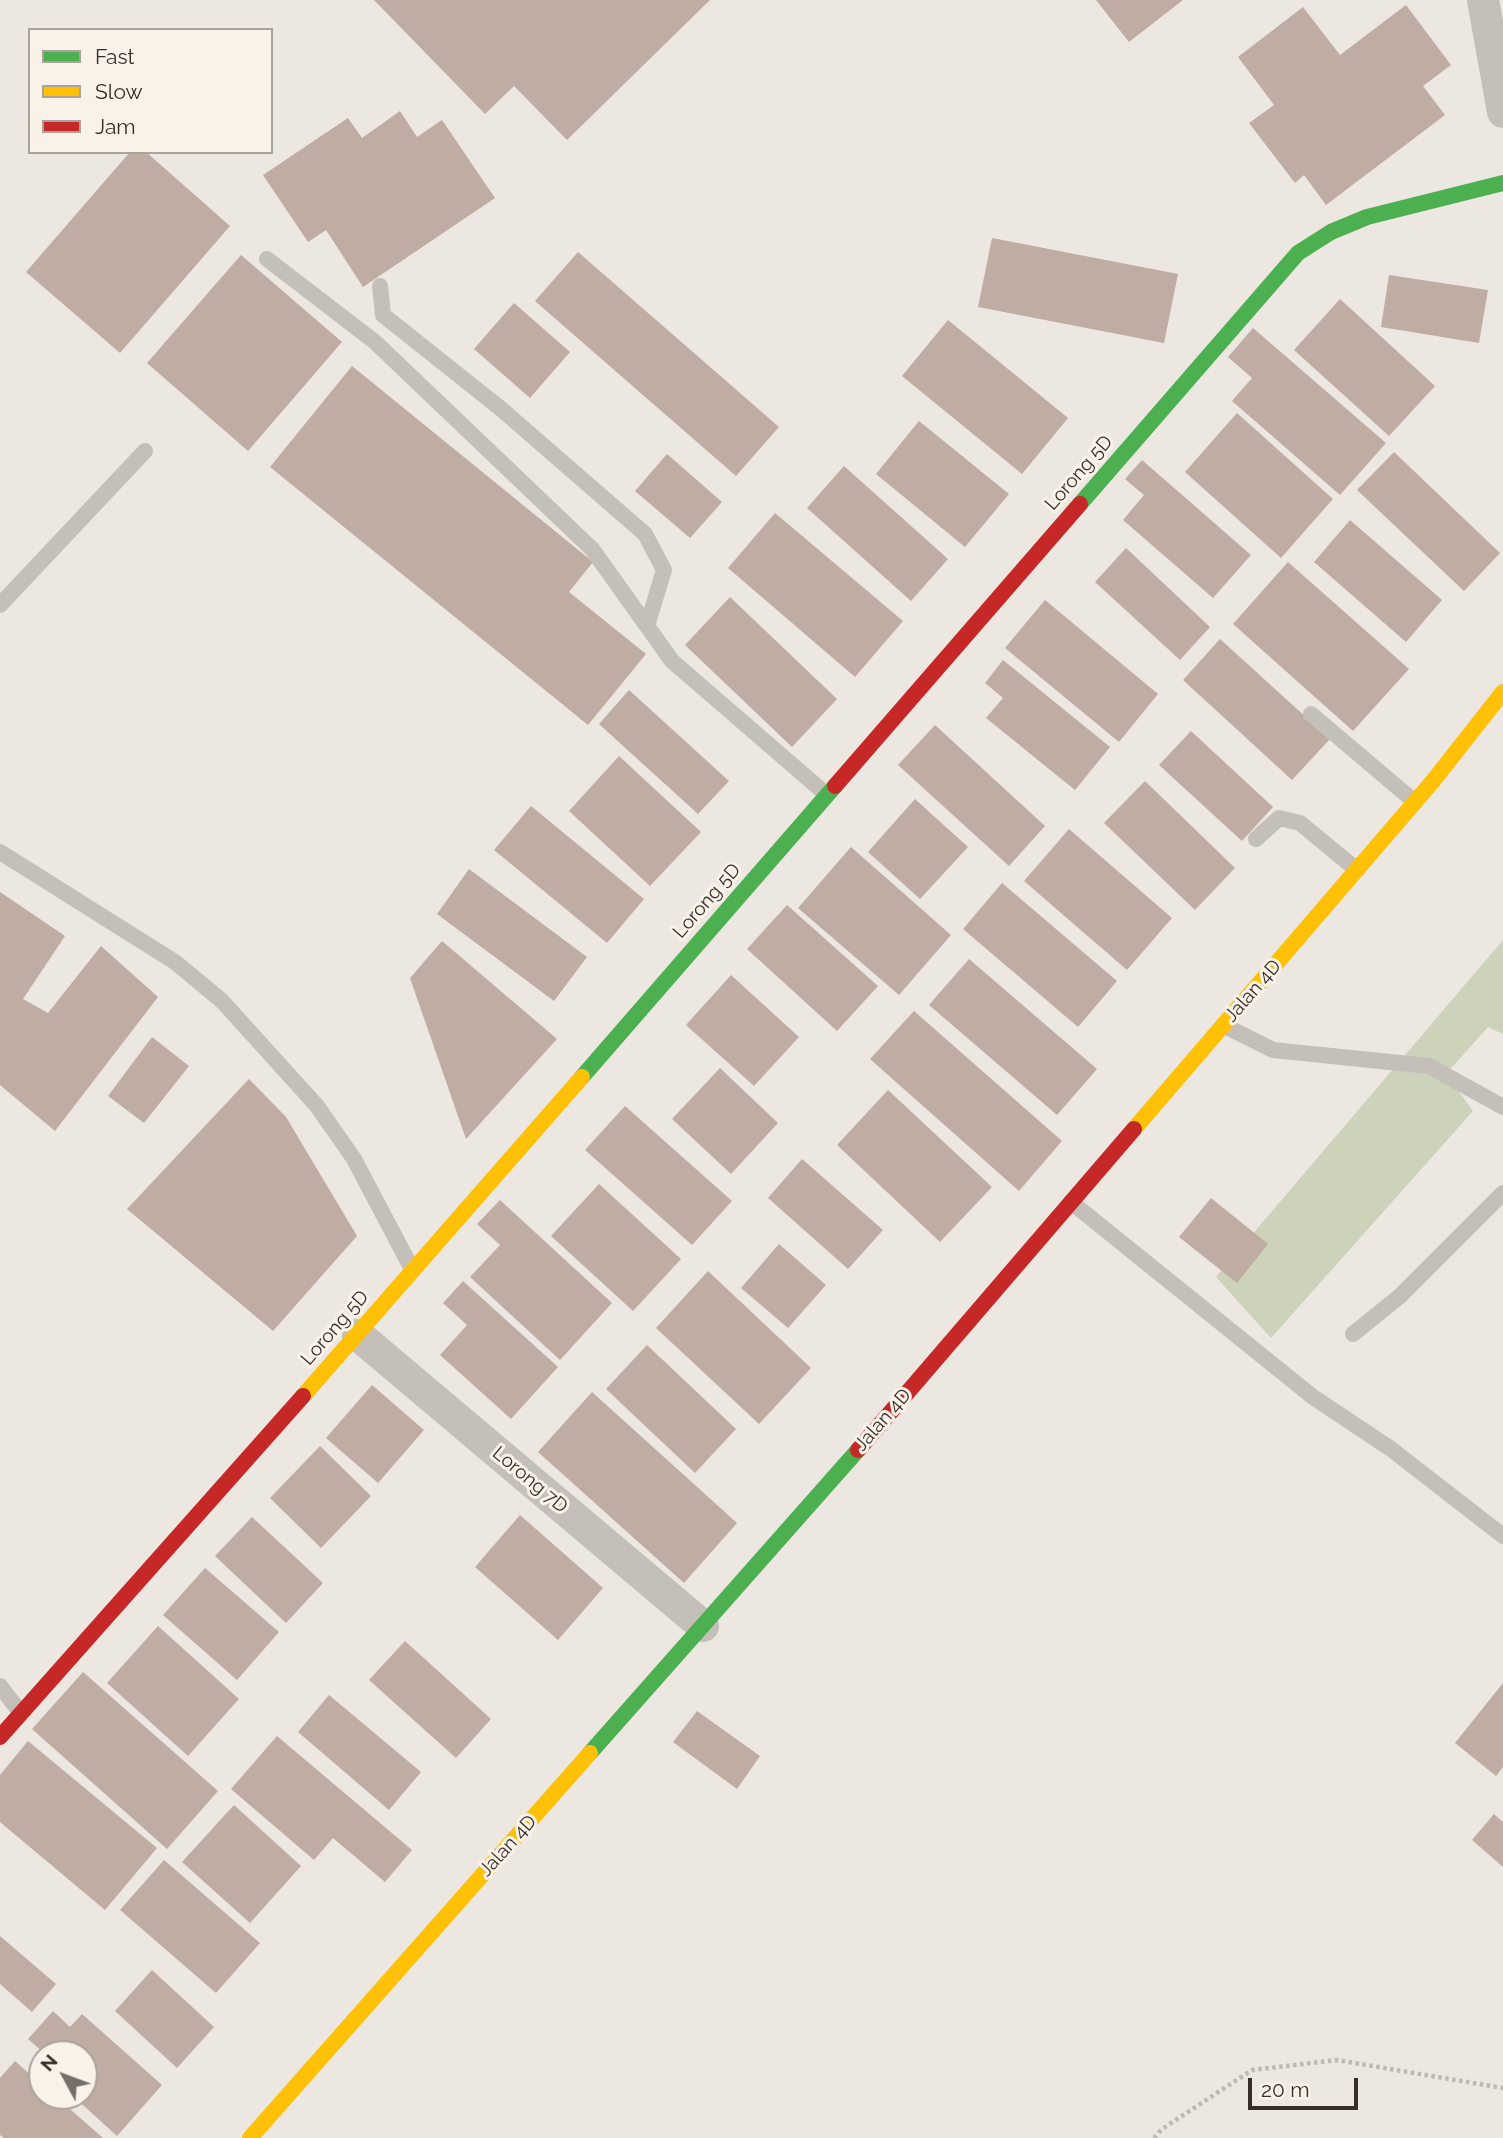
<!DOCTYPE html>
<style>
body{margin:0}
#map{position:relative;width:1503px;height:2138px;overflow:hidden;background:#ece7e1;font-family:Raleway,sans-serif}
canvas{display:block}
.legend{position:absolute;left:28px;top:28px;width:245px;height:126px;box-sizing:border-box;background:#f9f2e8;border:2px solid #aba39b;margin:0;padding:9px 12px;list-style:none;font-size:21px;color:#362d28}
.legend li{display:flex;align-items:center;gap:14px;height:35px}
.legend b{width:35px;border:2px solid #aba39b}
.north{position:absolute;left:28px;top:2040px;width:70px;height:70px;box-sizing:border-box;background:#f9f2e8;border:2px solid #aba39b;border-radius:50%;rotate:311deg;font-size:19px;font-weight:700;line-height:28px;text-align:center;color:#362d28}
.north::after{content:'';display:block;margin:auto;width:24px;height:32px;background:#766e69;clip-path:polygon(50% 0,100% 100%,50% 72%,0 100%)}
.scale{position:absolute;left:1248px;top:2078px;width:110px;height:32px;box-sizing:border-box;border:4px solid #362d28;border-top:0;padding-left:9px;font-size:21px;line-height:24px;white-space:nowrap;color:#362d28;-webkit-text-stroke:5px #f9f2e8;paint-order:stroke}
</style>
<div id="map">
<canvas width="1503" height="2138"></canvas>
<ul class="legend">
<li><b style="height:9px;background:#4caf50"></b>Fast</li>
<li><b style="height:9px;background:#ffc107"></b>Slow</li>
<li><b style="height:9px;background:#c62828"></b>Jam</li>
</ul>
<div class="north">N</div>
<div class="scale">20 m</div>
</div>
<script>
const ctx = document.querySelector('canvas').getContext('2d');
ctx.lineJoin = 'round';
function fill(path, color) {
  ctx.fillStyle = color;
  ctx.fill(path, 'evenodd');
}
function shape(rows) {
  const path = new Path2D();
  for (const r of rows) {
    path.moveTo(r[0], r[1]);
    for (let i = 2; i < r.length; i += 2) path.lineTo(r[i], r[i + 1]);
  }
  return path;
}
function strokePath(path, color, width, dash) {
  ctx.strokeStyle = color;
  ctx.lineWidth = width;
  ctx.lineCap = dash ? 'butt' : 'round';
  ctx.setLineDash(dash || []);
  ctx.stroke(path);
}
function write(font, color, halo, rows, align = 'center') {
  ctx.font = font + ' Raleway,sans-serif';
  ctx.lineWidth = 6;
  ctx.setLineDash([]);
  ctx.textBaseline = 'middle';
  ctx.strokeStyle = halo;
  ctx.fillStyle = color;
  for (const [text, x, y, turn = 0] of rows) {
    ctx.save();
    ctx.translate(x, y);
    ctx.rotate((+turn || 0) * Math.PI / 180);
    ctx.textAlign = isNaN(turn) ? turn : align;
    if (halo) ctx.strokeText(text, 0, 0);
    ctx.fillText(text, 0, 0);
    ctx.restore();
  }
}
fill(shape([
 [1503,940,1503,1034,1488,1027,1446,1074,1473,1111,1271,1338,1216,1277]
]), '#cdd2bb');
fill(shape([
 [374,0,710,0,567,140,514,86,485,114],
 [1096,0,1183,0,1129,42],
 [1406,5,1451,65,1423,86,1445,115,1326,205,1304,175,1295,183,1249,123,1274,105,1238,57,1303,7,1340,55],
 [400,111,417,137,442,120,495,198,363,287,326,230,308,242,263,175,348,118,362,138],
 [130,152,146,152,230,226,120,353,26,272],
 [992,238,1178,274,1164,343,978,307],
 [578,252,779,427,736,476,535,301],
 [241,255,342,342,248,451,147,363],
 [1389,275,1488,290,1479,343,1381,327],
 [1340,299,1435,386,1389,436,1294,350],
 [514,303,570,352,530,398,474,349],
 [948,320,1068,418,1022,474,902,376],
 [1253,328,1386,443,1340,495,1232,401,1252,378,1228,357],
 [352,366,593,562,569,592,646,654,588,725,270,467],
 [1237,413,1333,499,1281,558,1185,472],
 [919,421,1009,494,965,547,876,474],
 [1394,452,1500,553,1464,591,1357,490],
 [667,454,722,502,690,538,635,491],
 [1142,460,1251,555,1213,598,1123,520,1144,495,1125,479],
 [844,466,948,559,911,601,807,508],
 [775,513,903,621,855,677,728,568],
 [1350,520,1442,600,1406,642,1314,562],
 [1126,548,1210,627,1180,660,1095,582],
 [1288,562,1409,669,1353,731,1233,624],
 [730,597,837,699,792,747,685,645],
 [1045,600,1158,694,1119,742,1005,648],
 [1220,639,1330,739,1292,780,1183,680],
 [1003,660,1110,747,1075,790,986,718,1003,698,985,683],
 [629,690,729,781,698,814,599,724],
 [935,725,1045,826,1009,866,898,765],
 [1191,731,1273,807,1242,841,1159,765],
 [619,756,701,832,650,886,569,811],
 [1145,781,1235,868,1195,910,1104,823],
 [915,799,968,847,920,899,868,852],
 [531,806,644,899,607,943,494,850],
 [1069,829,1172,918,1127,970,1024,881],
 [851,847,951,935,899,995,798,908],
 [469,869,587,957,554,1001,437,914],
 [1002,883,1117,981,1078,1027,963,929],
 [0,892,65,936,23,999,48,1013,101,946,158,997,55,1131,0,1085],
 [787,905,878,986,837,1031,747,949],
 [442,941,557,1039,466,1139,410,978],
 [969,959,1097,1069,1057,1115,929,1005],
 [731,975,799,1037,754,1086,686,1025],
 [914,1011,1062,1141,1019,1191,870,1059],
 [152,1037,189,1066,144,1123,108,1096],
 [720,1068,778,1123,731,1174,672,1119],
 [249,1079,286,1117,357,1236,273,1331,127,1209],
 [888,1090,992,1187,940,1242,837,1145],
 [625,1106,732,1201,692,1245,585,1150],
 [802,1159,883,1230,848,1269,768,1198],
 [599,1184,681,1259,633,1311,551,1236],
 [1211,1198,1268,1244,1237,1283,1179,1237],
 [500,1200,612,1303,560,1360,470,1277,500,1245,477,1224],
 [779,1244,826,1285,788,1328,741,1288],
 [708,1271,811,1368,759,1424,656,1328],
 [463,1281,558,1367,511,1419,440,1355,467,1325,443,1303],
 [647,1345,736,1429,695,1473,606,1389],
 [372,1385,424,1430,378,1483,326,1438],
 [592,1392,737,1523,684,1583,538,1452],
 [320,1446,371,1496,321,1548,270,1498],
 [520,1515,603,1588,558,1640,475,1567],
 [252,1517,323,1583,286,1623,215,1556],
 [205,1568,279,1632,237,1680,163,1615],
 [158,1626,239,1699,188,1756,107,1683],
 [405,1641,491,1719,456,1758,369,1680],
 [83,1672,218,1791,167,1849,32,1729],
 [1503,1683,1503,1767,1496,1776,1455,1743],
 [329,1695,421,1772,389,1810,298,1732],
 [697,1711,760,1756,737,1789,673,1742],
 [277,1736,412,1850,385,1882,333,1838,314,1860,231,1789],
 [28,1741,157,1848,105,1910,0,1822,0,1775],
 [234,1805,301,1866,250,1923,182,1862],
 [1494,1814,1503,1822,1503,1867,1472,1840],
 [164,1860,260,1943,216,1993,120,1910],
 [0,1936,56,1984,32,2012,0,1984],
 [152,1970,214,2027,177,2068,115,2011],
 [53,2011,70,2027,82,2014,162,2085,117,2136,73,2096,84,2096,84,2054,45,2054,28,2039],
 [15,2061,42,2085,42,2096,55,2096,103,2138,4,2138,0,2135,0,2078]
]), '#bfaca3');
strokePath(shape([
 [1154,2138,1162,2129,1252,2070,1337,2060,1503,2088]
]), '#beb8b2', 4.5, [3.5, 3.5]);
strokePath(shape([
 [267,259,375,342,592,549,672,661,827,795],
 [380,286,383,315,500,408,645,534,664,570,647,626],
 [0,605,145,451],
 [1311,714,1415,802],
 [1256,839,1279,818,1300,823,1357,870],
 [0,852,175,962,222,1001,317,1106,354,1159,413,1271],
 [1223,1025,1273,1050,1429,1066,1503,1107],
 [1071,1202,1313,1397,1391,1449,1503,1536],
 [1353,1334,1400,1296,1503,1193],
 [0,1686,20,1712]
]), '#c5bfba', 16);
strokePath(shape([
 [1483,0,1503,112],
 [358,1335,703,1626]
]), '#c5bfba', 32);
strokePath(shape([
 [1080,504,1298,253,1331,232,1367,217,1503,183],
 [582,1077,835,786],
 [590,1753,858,1450]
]), '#4caf50', 16);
strokePath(shape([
 [1134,1129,1433,781,1503,692],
 [303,1396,582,1077],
 [250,2138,590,1753]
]), '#ffc107', 16);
strokePath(shape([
 [835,786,1080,504],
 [858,1450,1134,1129],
 [0,1737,303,1396]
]), '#c62828', 16);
write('19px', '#362d28', '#f9f2e8', [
 ["Lorong 5D",1079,473,-49],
 ["Lorong 5D",707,901,-49],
 ["Jalan 4D",1253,991,-49],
 ["Lorong 5D",335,1328,-49],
 ["Jalan 4D",883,1420,-49],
 ["Lorong 7D",530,1480,40],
 ["Jalan 4D",508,1846,-48]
]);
</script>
